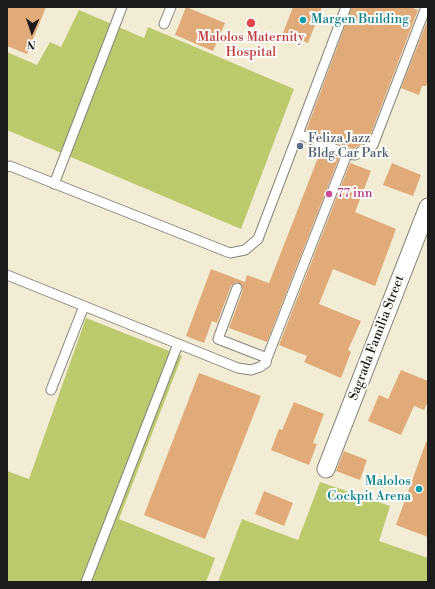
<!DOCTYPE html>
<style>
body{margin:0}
#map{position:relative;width:435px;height:589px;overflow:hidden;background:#f2ecd5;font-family:"Libre Bodoni",serif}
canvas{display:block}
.frame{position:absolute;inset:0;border:8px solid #1c1c1c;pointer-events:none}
.north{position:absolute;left:12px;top:12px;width:40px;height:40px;-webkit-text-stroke:3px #fdfcf7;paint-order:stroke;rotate:183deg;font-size:11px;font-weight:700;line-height:16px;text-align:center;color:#1c1c1c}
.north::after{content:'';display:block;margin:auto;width:14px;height:18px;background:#1c1c1c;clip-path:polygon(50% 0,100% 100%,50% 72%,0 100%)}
</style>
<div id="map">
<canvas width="435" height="589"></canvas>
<div class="frame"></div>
<div class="north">N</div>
</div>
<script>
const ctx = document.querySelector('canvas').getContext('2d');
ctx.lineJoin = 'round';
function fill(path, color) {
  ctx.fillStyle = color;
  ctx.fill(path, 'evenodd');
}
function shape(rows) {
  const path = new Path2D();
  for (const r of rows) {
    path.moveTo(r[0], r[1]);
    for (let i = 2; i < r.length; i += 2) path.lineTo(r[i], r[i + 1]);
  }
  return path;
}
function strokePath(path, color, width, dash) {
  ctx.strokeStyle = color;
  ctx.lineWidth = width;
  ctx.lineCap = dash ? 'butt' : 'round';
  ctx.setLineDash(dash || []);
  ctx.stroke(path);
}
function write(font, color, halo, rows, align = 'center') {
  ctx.font = font + ' "Libre Bodoni",serif';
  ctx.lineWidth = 4;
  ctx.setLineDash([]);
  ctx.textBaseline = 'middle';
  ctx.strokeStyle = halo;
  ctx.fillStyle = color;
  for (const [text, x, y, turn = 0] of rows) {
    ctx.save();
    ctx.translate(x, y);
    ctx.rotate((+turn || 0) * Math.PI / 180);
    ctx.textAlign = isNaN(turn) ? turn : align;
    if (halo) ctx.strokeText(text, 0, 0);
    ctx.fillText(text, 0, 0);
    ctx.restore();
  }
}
fill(shape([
 [79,10,144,38,148,27,294,89,241,229,7,130,7,52,37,65,50,42,61,47],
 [86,318,182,356,119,519,215,558,206,582,7,582,7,471,29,479],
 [320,482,390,506,379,541,428,558,428,582,218,582,242,519,298,540]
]), '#bbca6d');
fill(shape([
 [7,7,46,7,27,54,7,46],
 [186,7,225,23,213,51,175,35],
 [293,7,322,7,308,43,283,33],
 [352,7,410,7,418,10,368,141,353,149,306,131],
 [428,19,428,80,426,86,422,86,419,95,401,88],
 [321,150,339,158,267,342,229,328,243,290,241,284,236,282,231,286,217,323,212,321,204,343,186,336,211,269,245,282,247,275,269,283],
 [350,163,371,171,355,212,396,229,375,286,333,269,319,304,361,321,348,350,351,352,341,378,304,362,307,356,279,345],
 [392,163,421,175,413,196,383,185],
 [401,370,428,381,428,401,424,410,414,406,401,435,368,421,379,395,388,399],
 [199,373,261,396,205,539,144,515],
 [294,402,324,414,313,443,317,444,309,465,271,450,279,429,282,430],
 [426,442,428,442,428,537,396,525],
 [344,451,367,460,360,480,336,471],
 [264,491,293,503,284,526,255,514]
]), '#e1ab79');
const service = shape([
 [346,7,298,134,347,154,355,155,373,145,426,7],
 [164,24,171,7],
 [7,167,10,166,230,253,245,250,258,239,298,134],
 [54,184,122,7],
 [7,275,238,368,251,370,260,367,266,363,267,358],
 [237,288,218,339,267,358,347,154],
 [51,390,84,306],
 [86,582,178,344]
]);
const minor = shape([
 [326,469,428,207]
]);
strokePath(service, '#878478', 11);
strokePath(minor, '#878478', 19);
strokePath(service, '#fff', 9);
strokePath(minor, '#fff', 17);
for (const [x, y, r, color] of [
 [303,20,4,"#0f9aa8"],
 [251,23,5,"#e0444e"],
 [300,146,4,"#5c6f8a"],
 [329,194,4,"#d1479c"],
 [419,489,4,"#0f9aa8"]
]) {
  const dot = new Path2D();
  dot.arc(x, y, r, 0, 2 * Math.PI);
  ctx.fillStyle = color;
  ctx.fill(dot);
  strokePath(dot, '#fdfcf7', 1.5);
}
write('13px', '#0d838f', '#fdfcf7', [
 ["Margen Building",311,20],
 ["Malolos",411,482,"right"],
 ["Cockpit Arena",411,497,"right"]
], 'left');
write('13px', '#be3a42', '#fdfcf7', [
 ["Malolos Maternity",251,38],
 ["Hospital",251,53]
]);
write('13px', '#4e5e75', '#fdfcf7', [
 ["Feliza Jazz",308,139],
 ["Bldg Car Park",308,154]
], 'left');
write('13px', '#b23c85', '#fdfcf7', [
 ["77 inn",337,194]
], 'left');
write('13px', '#1c1c1c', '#fdfcf7', [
 ["Sagrada Familia Street",377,338,-69]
]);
</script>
